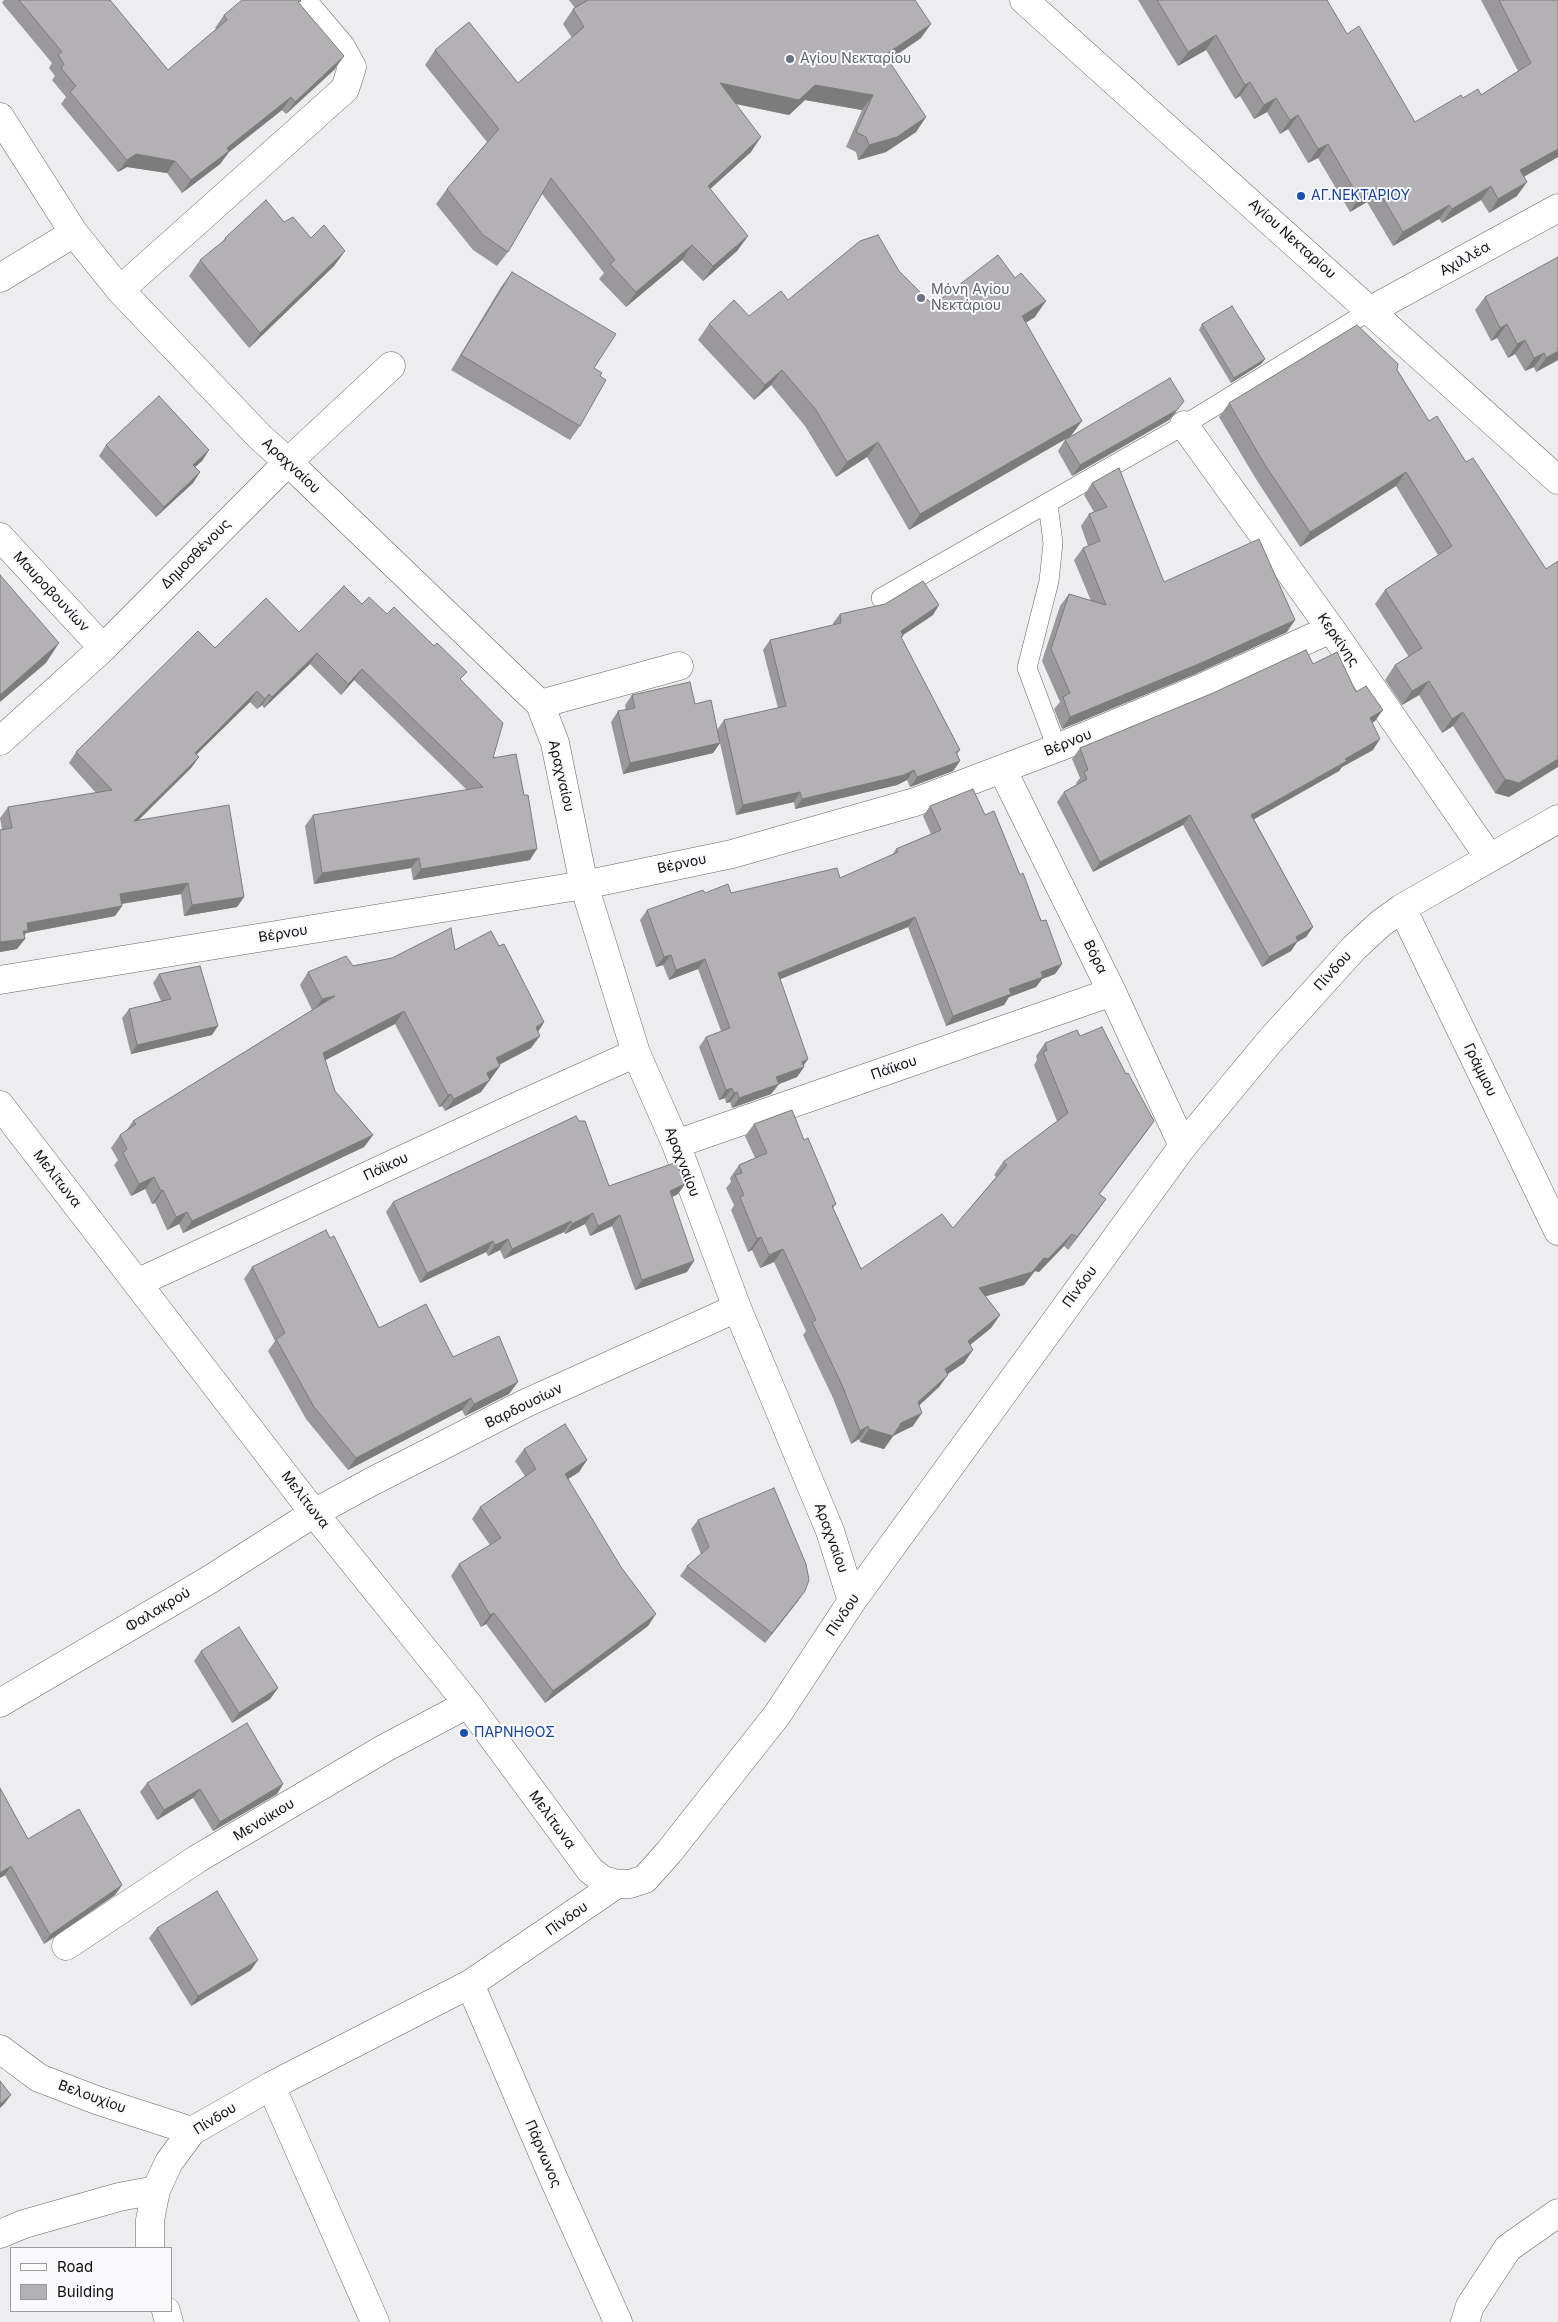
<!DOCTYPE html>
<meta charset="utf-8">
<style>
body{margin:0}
#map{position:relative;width:1558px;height:2322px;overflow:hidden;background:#ededf0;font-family:Inter,sans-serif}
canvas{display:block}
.legend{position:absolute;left:10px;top:2247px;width:162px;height:65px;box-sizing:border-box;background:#fafafd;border:1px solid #9c9c9e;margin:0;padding:6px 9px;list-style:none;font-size:15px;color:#0f0f10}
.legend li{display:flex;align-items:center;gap:10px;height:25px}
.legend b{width:25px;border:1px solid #9c9c9e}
</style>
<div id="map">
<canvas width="1558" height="2322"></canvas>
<ul class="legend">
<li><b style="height:6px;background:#fff"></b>Road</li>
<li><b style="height:14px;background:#b3b1b3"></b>Building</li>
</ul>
</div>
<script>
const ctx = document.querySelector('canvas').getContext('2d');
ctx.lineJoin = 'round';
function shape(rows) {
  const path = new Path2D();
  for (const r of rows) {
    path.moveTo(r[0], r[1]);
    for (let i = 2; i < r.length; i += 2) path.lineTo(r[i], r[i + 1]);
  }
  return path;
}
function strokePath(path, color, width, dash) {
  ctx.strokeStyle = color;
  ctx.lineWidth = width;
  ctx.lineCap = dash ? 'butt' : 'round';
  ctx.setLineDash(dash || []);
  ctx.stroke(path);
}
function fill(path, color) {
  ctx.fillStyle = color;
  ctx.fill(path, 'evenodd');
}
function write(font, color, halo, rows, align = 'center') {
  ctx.font = font + ' Inter,sans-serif';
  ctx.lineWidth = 4;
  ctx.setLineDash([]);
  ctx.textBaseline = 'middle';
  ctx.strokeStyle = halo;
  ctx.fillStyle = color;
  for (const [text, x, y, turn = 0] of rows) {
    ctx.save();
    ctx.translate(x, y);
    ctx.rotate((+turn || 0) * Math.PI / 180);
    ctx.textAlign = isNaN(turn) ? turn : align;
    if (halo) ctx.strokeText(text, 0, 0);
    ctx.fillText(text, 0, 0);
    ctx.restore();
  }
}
const service = shape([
 [1048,504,1053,543,1049,581,1027,668,1057,748],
 [881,598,1184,425,1371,310]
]);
const minor = shape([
 [0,117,74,233,120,290,260,437,288,462,540,704,555,743,584,885,636,1053,676,1144,737,1308,830,1531,852,1601],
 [0,278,74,233],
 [120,290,345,89,352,67,341,47,301,0],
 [1371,310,1558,208],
 [1184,425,1331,629,1489,857],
 [0,537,103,648],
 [540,704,679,666],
 [0,741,103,648,288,462,391,366],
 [1002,769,1112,992,1183,1146],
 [1402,908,1558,1231],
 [0,980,584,885,732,854,915,802,1057,748,1199,689,1331,629],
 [0,1105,314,1513,468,1704,590,1870,603,1880,617,1884],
 [676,1144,1112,992],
 [137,1283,518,1106,636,1053],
 [0,1703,209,1580,314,1513,371,1482,526,1403,737,1308],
 [66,1946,197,1859,385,1748,468,1704],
 [470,1984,556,2184,618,2322],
 [0,2049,39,2078,99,2101,192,2131],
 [271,2086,375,2322],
 [0,2234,24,2224,119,2197,156,2190],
 [150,2248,150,2220,156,2190,169,2162,192,2131,271,2086,470,1984,617,1884,630,1884,645,1879,669,1852,777,1715,852,1601,1183,1146,1270,1041,1354,948,1380,924,1402,908,1558,819],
 [166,2311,169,2322],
 [1465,2322,1470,2306,1508,2248,1558,2213]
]);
const tertiary = shape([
 [1024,0,1558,480]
]);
strokePath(service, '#656568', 20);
strokePath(minor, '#656568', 29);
strokePath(tertiary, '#656568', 29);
strokePath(service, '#fff', 19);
strokePath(minor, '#fff', 28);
strokePath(tertiary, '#fff', 28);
fill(shape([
 [4,0,110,0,168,70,216,29,215,28,224,15,299,3,335,69,286,114,282,110,229,152,220,164,182,193,167,173,127,167,118,172,61,104,66,97,52,80,55,76,49,68,52,63,2,3],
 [569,0,915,0,921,38,888,60,926,117,916,132,886,152,858,160,856,152,846,147,862,110,805,100,789,115,735,104,751,152,710,189,748,236,737,251,703,281,682,260,626,307,599,279,604,273,542,194,508,252,497,266,473,250,436,204,447,189,487,142,425,65,435,50,518,83,572,38,563,24,573,9,575,8],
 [1138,0,1327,0,1347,34,1415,122,1463,98,1481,95,1518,71,1481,0,1558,0,1558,157,1524,177,1517,196,1489,213,1481,200,1442,223,1439,219,1393,246,1367,202,1350,212,1318,158,1308,163,1288,129,1280,134,1267,112,1254,119,1240,96,1235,99,1206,50,1178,66],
 [284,222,311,238,345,251,334,266,249,348,189,276,200,260,222,243,225,238],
 [899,271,933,305,1035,317,1025,323,1082,421,909,530,867,457,836,477,805,426,771,385,754,400,698,340,709,324,749,316,788,300],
 [512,272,594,368,600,376,580,426,570,440,451,370,501,287],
 [1485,297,1558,360,1536,372,1534,367,1525,371,1515,354,1508,358,1497,338,1491,341,1475,310],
 [1202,324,1265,359,1261,364,1231,383,1199,330],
 [1397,370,1429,421,1509,797,1495,793,1453,726,1442,733,1419,695,1402,705,1385,680,1395,665,1409,657,1375,604,1385,590,1438,555,1396,486,1300,547,1256,479,1219,417,1229,403],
 [1177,412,1169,420,1072,476,1058,451,1065,440],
 [106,445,209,450,202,461,195,467,200,472,193,483,156,517,99,456],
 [1092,483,1164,582,1287,632,1193,675,1062,729,1054,709,1060,702,1042,661,1060,606,1069,594,1091,601,1074,560,1083,548,1088,546,1081,526,1089,514,1094,512,1084,495],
 [362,604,387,614,461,680,493,758,530,860,413,880,411,868,314,884,305,826,313,815,467,790,354,680,341,695,310,664,264,708,262,705,257,709,250,702,196,754,199,757,191,768,138,821,244,897,237,907,184,916,181,894,122,904,122,906,115,916,26,933,17,949,0,952,0,830,2,830,0,818,8,807,96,793,69,763,76,752,215,648,299,632],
 [840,614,933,615,903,635,903,636,901,638,960,750,957,754,960,761,953,771,910,787,907,780,897,785,795,809,794,802,736,815,720,743,713,753,623,774,611,722,618,711,626,710,625,705,632,695,695,704,717,730,724,720,778,708,763,650,770,640,833,625,833,623],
 [1356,692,1375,721,1372,723,1373,750,1342,767,1339,771,1254,819,1313,927,1306,937,1297,942,1291,951,1262,967,1183,825,1093,872,1057,802,1064,792,1077,784,1076,783,1080,778,1072,759,1080,748],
 [930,806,985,815,1020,875,1062,964,1055,974,1042,979,1036,987,1009,997,1004,1005,946,1026,908,927,780,979,804,1067,797,1077,779,1084,771,1094,732,1108,730,1102,726,1103,725,1098,719,1100,699,1047,706,1037,721,1031,698,969,669,980,663,965,656,967,640,920,647,910,705,893,731,893,840,878,892,855,896,849,931,834,923,816],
 [499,946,544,1022,538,1032,531,1048,499,1065,500,1066,481,1092,445,1111,442,1106,439,1107,395,1024,325,1060,335,1091,373,1135,364,1147,183,1233,179,1224,167,1230,155,1203,152,1204,145,1189,131,1196,114,1165,118,1160,111,1148,120,1135,126,1131,133,1121,312,1010,300,985,308,972,455,950],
 [159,974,212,1035,131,1054,122,1018,129,1009,161,1001,153,983],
 [1080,1036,1126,1074,1154,1121,1099,1194,1106,1199,1068,1250,1064,1246,1039,1272,1035,1271,1024,1285,985,1296,1000,1315,991,1328,970,1345,964,1363,947,1374,939,1387,919,1405,913,1426,894,1435,884,1449,860,1442,859,1439,851,1444,833,1398,803,1335,806,1331,774,1262,760,1268,752,1250,748,1252,731,1210,734,1205,726,1188,731,1182,730,1178,739,1165,755,1158,745,1136,754,1124,804,1140,836,1204,833,1208,861,1269,953,1228,996,1177,994,1175,1003,1162,1057,1121,1034,1065,1037,1060,1036,1056,1045,1043],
 [685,1184,678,1194,672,1197,687,1272,635,1290,612,1226,590,1236,585,1224,565,1234,564,1232,504,1259,500,1250,488,1256,486,1252,420,1283,386,1212,393,1202,609,1186],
 [330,1238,379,1328,453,1357,509,1394,465,1416,462,1410,348,1470,306,1419,268,1351,275,1341,244,1279,252,1267],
 [524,1449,587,1460,579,1472,568,1479,648,1626,545,1703,486,1624,481,1627,451,1576,459,1564,490,1545,472,1519,480,1507,525,1476,515,1461],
 [698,1520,798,1601,765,1643,680,1576,687,1566,701,1554,691,1529],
 [201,1651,278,1688,270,1699,232,1723,194,1661],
 [147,1783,283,1784,277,1794,213,1831,193,1798,157,1820,140,1792],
 [0,1788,28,1839,122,1885,115,1895,44,1944,5,1875,0,1878],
 [157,1928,251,1970,191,2006,149,1938]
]), '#9a989a');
fill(shape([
 [931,24,921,38,875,70,885,55],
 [1216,35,1206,50,1178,66,1188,52],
 [344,56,335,69,286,114,295,102],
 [1250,82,1240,96,1235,99,1245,85],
 [720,83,815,85,873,95,862,110,805,100,789,115,709,98],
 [291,97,282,110,229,152,220,164,182,193,191,180,227,148],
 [1276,98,1267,112,1254,119,1264,105],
 [1298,115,1288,129,1280,134,1290,120],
 [926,117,916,132,886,152,858,160,869,145],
 [761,137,751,152,697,201,708,186],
 [1328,144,1318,158,1308,163,1318,149],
 [1558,149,1558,157,1510,184,1520,170],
 [136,154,175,161,167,173,127,167,118,172,127,160],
 [1527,182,1517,196,1489,213,1498,199],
 [1491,186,1481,200,1442,223,1452,209],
 [1377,188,1367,202,1350,212,1359,198],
 [1449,205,1439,219,1393,246,1403,232],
 [748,236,737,251,703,281,713,266],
 [692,245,682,260,626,307,636,292],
 [345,251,334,266,249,348,260,333],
 [1046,301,1035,317,1011,332,1022,316],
 [1507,324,1497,338,1491,341,1500,328],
 [1525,340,1515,354,1508,358,1517,344],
 [1558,351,1558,360,1536,372,1546,358],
 [1544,353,1534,367,1525,371,1534,358],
 [1265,359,1261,364,1231,383,1234,378],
 [782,370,771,385,754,400,765,385],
 [1184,401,1169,420,1072,476,1080,465],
 [1082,421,1071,436,909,530,920,514],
 [878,442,867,457,836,477,847,462],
 [209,450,202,461,186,475,193,465],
 [200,472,193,483,156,517,164,507],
 [1406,472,1396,486,1300,547,1310,532],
 [939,605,933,615,894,641,901,631],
 [1295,620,1287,632,1193,675,1062,729,1070,717],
 [59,643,46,663,0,702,0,695],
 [317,653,310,664,264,708,272,697],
 [362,669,354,680,341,695,348,684],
 [1429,681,1419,695,1402,705,1412,691],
 [257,691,250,702,187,764,195,753],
 [269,694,262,705,257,709],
 [1383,710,1375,721,1362,728,1370,718],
 [1463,712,1453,726,1442,733,1452,719],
 [1380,739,1373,750,1342,767,1339,771,1244,825,1251,815,1345,759],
 [720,743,713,753,623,774,630,763],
 [199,757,191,768,126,832,134,821],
 [1558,759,1558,767,1509,797,1495,793,1505,779],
 [960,761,953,771,910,787,917,777],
 [914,770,907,780,897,785,795,809,802,799],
 [800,792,794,802,736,815,743,805],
 [1190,815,1183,825,1093,872,1100,862],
 [537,849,530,860,413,880,421,869],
 [419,858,411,868,314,884,322,873],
 [188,883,181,894,113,905,120,894],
 [244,897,237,907,184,916,192,905],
 [122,906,115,916,26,933,22,939,25,939,17,949,0,952,0,942,27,923],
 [915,917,908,927,771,983,778,973],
 [1313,927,1306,937,1297,942,1291,951,1262,967,1269,957,1296,937],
 [671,955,663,965,656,967,664,957],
 [705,959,698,969,669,980,676,970],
 [1062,964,1055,974,1042,979,1036,987,1009,997,1004,1005,946,1026,953,1016,1009,989,1041,972],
 [335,996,313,1012,322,999],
 [404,1011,395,1024,314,1066,323,1053],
 [544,1022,536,1035,536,1027],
 [218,1026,212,1035,131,1054,137,1045],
 [540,1036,531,1048,487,1071,496,1058],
 [808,1059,802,1068,804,1067,797,1077,779,1084,771,1094,732,1108,739,1098,776,1077,802,1062],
 [500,1066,481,1092,445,1111,454,1099,487,1073],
 [732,1088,725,1098,719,1100,726,1090],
 [737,1092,730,1102,726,1103,734,1093],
 [451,1094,442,1106,439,1107,448,1095],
 [1154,1121,1145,1134,1090,1207,1099,1194],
 [373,1135,364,1147,183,1233,192,1221],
 [154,1177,145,1189,131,1196,139,1184],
 [685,1184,678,1194,662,1202,670,1191],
 [163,1190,155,1203,152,1204,161,1191],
 [1106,1199,1097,1212,1068,1250,1077,1237],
 [187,1212,179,1224,167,1230,176,1217],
 [593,1213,585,1224,565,1234,572,1224],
 [620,1215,612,1226,590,1236,598,1226],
 [571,1221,564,1232,504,1259,512,1249],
 [1072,1234,1064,1246,1039,1272,1035,1271,1024,1285,970,1301,979,1288],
 [761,1237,752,1250,748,1252,757,1239],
 [508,1239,500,1250,488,1256,495,1245],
 [493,1241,486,1252,420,1283,427,1273],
 [783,1249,774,1262,760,1268,769,1255],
 [694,1261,687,1272,635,1290,642,1280],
 [1000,1315,991,1328,959,1354,968,1341],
 [973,1350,964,1363,936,1382,945,1369],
 [948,1375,939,1387,909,1415,918,1402],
 [518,1382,509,1394,465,1416,474,1404],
 [471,1398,462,1410,348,1470,356,1458],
 [922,1413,913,1426,893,1436,884,1449,860,1442,869,1429,901,1423],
 [868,1426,859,1439,851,1444,860,1431],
 [587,1460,579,1472,557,1486,565,1474],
 [805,1591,798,1601,765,1643,772,1633],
 [494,1613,486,1624,481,1627,490,1615],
 [656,1614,648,1626,545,1703,553,1691],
 [278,1688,270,1699,232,1723,239,1713],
 [283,1784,277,1794,213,1831,220,1822],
 [200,1789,193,1798,157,1820,164,1810],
 [11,1866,5,1875,0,1878,0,1873],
 [122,1885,115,1895,44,1944,50,1935],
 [258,1960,251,1970,191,2006,198,1996],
 [11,2095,5,2103,0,2108,0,2104]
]), '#7d7c7d');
const building = shape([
 [19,0,110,0,168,70,227,20,224,15,242,0,300,0,301,1,298,2,344,56,295,102,291,97,227,148,229,151,191,180,175,161,136,154,127,160,70,92,76,86,61,68,64,64,58,55,62,52,19,0],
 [588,0,915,0,931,24,885,55,926,117,897,137,869,145,866,137,856,132,873,95,815,85,799,100,720,83,761,137,708,186,748,236,713,266,692,245,636,292,610,264,615,260,551,178,508,252,483,235,447,189,499,129,435,50,469,22,518,83,584,27,573,9,588,0],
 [1157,0,1327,0,1347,34,1359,26,1415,122,1461,95,1463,98,1478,89,1481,95,1531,63,1499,0,1558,0,1558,149,1520,170,1527,182,1498,199,1491,186,1452,209,1449,205,1403,232,1377,188,1359,198,1328,144,1318,149,1298,115,1290,120,1276,98,1264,105,1250,82,1245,85,1216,35,1188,52,1157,0],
 [266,200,284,222,293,217,311,238,324,225,345,251,260,333,200,260,226,239,225,238,266,200],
 [878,235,899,271,933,305,998,255,1015,278,1021,273,1046,301,1022,316,1082,421,920,514,878,442,847,462,816,410,782,370,765,385,709,324,734,300,749,316,781,291,788,300,860,241,878,235],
 [1558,257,1558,351,1546,358,1544,353,1534,358,1525,340,1517,344,1507,324,1500,328,1485,297,1558,257],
 [512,272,616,334,594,368,602,373,600,376,606,380,580,426,461,355,512,272],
 [1232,306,1265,359,1234,378,1202,324,1232,306],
 [1357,325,1398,364,1397,370,1429,421,1437,416,1466,462,1473,458,1546,569,1558,561,1558,759,1519,783,1505,779,1463,712,1452,719,1429,681,1412,691,1395,665,1422,648,1385,590,1452,546,1406,472,1310,532,1265,465,1229,403,1357,325],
 [1170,378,1184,401,1177,410,1080,465,1065,440,1170,378],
 [159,396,209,450,193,465,200,472,164,507,106,445,159,396],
 [1119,468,1164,582,1259,539,1295,620,1201,663,1070,717,1063,697,1070,693,1051,649,1069,594,1106,605,1083,548,1100,541,1089,514,1107,507,1092,483,1119,468],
 [0,575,59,643,0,695,0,575],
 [923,581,939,605,901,631,903,636,901,637,960,750,956,752,960,761,917,777,914,770,904,775,802,799,800,792,743,805,724,720,786,706,770,640,841,623,840,614,885,604,923,581],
 [344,586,362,604,369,597,387,614,394,607,434,646,437,643,467,672,460,679,503,723,493,758,516,754,524,795,528,795,537,849,421,869,419,858,322,873,313,815,483,787,362,669,348,684,317,653,272,697,269,694,265,699,257,691,195,753,199,757,134,821,229,805,244,897,192,905,188,883,120,894,122,906,27,923,28,931,23,931,25,939,0,942,0,830,12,828,8,807,112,790,76,752,198,631,215,648,266,598,299,632,344,586],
 [1306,650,1313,664,1337,652,1356,692,1366,686,1383,710,1370,718,1380,739,1345,759,1347,761,1251,815,1313,927,1296,937,1298,941,1269,957,1190,815,1100,862,1064,792,1087,779,1084,772,1088,770,1080,748,1213,693,1306,650],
 [690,682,695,704,711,700,720,743,630,763,618,711,635,708,632,695,690,682],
 [973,789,985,815,994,811,1020,875,1023,873,1041,921,1046,920,1062,964,1041,972,1043,977,1009,989,1011,994,953,1016,915,917,778,973,808,1059,802,1062,804,1067,776,1077,779,1084,739,1098,737,1092,734,1093,732,1088,726,1090,706,1037,730,1028,705,959,676,970,671,955,664,957,647,910,703,890,705,893,728,884,731,893,837,868,840,878,898,852,896,849,941,830,930,806,973,789],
 [451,928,455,950,491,931,499,946,504,944,544,1022,536,1027,540,1036,496,1058,500,1066,487,1073,490,1080,454,1099,451,1094,448,1095,404,1011,323,1053,335,1091,373,1135,192,1221,187,1212,176,1217,163,1190,161,1191,154,1177,139,1184,123,1153,127,1149,120,1135,136,1124,133,1121,335,996,322,999,308,972,346,956,353,966,392,958,451,928],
 [200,966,218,1026,137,1045,129,1009,171,999,159,974,200,966],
 [1102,1027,1126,1074,1128,1073,1154,1121,1099,1194,1106,1199,1077,1237,1072,1234,1048,1259,1044,1258,1032,1272,979,1288,1000,1315,968,1341,973,1350,945,1369,948,1375,918,1402,922,1413,901,1423,893,1436,869,1429,868,1426,860,1431,842,1385,812,1322,816,1320,783,1249,769,1255,761,1237,757,1239,740,1197,744,1195,735,1175,742,1173,739,1165,767,1153,754,1124,792,1110,804,1140,808,1138,836,1204,832,1206,861,1269,942,1214,953,1228,1007,1165,1003,1162,1068,1113,1043,1052,1047,1050,1045,1043,1077,1030,1080,1036,1102,1027],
 [576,1116,579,1121,585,1121,609,1186,677,1162,685,1184,670,1191,694,1261,642,1280,620,1215,598,1226,593,1213,572,1224,571,1221,512,1249,508,1239,495,1245,493,1241,427,1273,393,1202,576,1116],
 [326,1230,330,1238,334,1236,379,1328,426,1304,453,1357,499,1336,518,1382,474,1404,471,1398,356,1458,314,1407,276,1339,285,1333,252,1267,326,1230],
 [565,1424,587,1460,565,1474,621,1567,656,1614,553,1691,494,1613,490,1615,459,1564,501,1538,480,1507,536,1469,524,1449,565,1424],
 [774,1488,806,1564,809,1580,805,1591,772,1633,687,1566,709,1547,698,1520,774,1488],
 [239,1627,278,1688,239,1713,201,1651,239,1627],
 [247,1723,283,1784,220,1822,200,1789,164,1810,147,1783,247,1723],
 [0,1788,28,1839,79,1809,122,1885,50,1935,11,1866,0,1873,0,1788],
 [217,1891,258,1960,198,1996,157,1928,217,1891],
 [0,2081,11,2095,0,2104,0,2081]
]);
fill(building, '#b3b1b3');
strokePath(building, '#7d7c7d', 1);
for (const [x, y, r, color] of [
 [790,59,5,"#6b7280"],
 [1301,196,5,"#1a4fb4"],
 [921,298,5,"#6b7280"],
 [464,1733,5,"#1a4fb4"]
]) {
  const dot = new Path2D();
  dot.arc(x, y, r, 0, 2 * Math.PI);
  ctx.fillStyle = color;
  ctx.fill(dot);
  strokePath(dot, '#fafafd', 2);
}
write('14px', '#5b616d', '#fafafd', [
 ["Αγίου Νεκταρίου",800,59],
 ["Μόνη Αγίου",931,290],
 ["Νεκτάριου",931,306]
], 'left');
write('14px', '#164399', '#fafafd', [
 ["ΑΓ.ΝΕΚΤΑΡΙΟΥ",1311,196],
 ["ΠΑΡΝΗΘΟΣ",474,1733]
], 'left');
write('14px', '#0f0f10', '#fafafd', [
 ["Αγίου Νεκταρίου",1292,239,42],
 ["Αχιλλέα",1465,259,-29],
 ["Αραχναίου",291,466,43],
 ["Δημοσθένους",196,554,-45],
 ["Μαυροβουνίων",51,592,47],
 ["Κερκίνης",1338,640,55],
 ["Βέρνου",1068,743,-22],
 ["Αραχναίου",561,776,77],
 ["Βέρνου",682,864,-12],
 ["Βέρνου",283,934,-9],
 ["Βόρα",1095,957,64],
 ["Πίνδου",1333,971,-48],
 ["Πάϊκου",894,1068,-19],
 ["Γράμμου",1480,1070,64],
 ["Αραχναίου",682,1162,69],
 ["Πάϊκου",386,1167,-25],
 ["Μελίτωνα",57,1179,52],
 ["Πίνδου",1080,1287,-54],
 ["Βαρδουσίων",524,1406,-26],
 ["Μελίτωνα",305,1500,52],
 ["Αραχναίου",831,1538,70],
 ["Φαλακρού",158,1610,-31],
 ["Πίνδου",843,1615,-56],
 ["Μενοίκιου",264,1820,-31],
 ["Μελίτωνα",552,1820,54],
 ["Πίνδου",567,1919,-35],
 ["Βελουχίου",92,2097,20],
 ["Πίνδου",215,2119,-32],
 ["Πάρνωνος",543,2154,67]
]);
</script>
